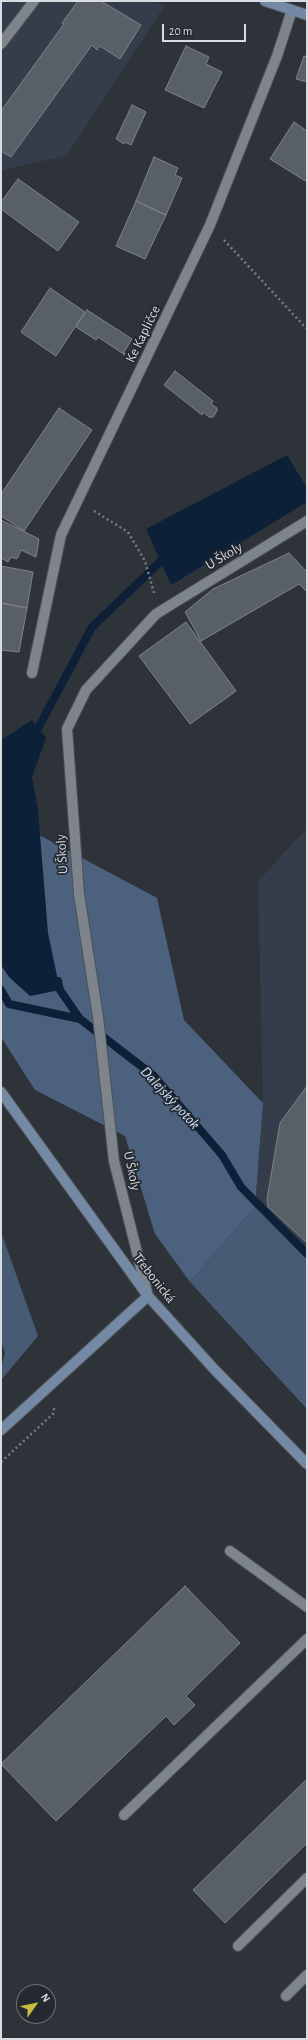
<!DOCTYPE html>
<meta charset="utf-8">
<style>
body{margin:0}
#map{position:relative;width:308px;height:2040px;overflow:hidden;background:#2e333a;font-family:"Alegreya Sans",sans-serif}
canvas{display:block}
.frame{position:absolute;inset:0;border:2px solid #d9dce1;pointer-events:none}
.north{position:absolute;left:16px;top:1984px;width:40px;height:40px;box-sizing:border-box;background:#24292f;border:1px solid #6c7176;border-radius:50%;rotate:57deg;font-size:11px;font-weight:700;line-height:16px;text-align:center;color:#d9dce1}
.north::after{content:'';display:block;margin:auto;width:14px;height:18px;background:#c7bb3c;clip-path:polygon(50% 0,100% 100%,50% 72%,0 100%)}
.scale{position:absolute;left:162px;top:24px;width:84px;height:18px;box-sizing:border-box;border:2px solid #d9dce1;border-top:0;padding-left:5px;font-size:12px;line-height:14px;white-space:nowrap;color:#d9dce1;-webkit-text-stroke:3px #24292f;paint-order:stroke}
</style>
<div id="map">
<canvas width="308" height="2040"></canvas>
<div class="frame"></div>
<div class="north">N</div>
<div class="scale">20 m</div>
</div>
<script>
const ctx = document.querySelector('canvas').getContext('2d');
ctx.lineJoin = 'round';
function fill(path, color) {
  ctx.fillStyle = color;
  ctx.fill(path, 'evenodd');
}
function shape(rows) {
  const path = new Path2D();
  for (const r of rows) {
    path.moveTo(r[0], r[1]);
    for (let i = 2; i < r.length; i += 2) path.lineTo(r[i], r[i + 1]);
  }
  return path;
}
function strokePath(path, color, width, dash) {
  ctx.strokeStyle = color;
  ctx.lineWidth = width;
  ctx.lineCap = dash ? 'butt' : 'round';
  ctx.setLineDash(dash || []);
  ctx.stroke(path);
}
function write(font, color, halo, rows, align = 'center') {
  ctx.font = font + ' "Alegreya Sans",sans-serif';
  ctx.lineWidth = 3.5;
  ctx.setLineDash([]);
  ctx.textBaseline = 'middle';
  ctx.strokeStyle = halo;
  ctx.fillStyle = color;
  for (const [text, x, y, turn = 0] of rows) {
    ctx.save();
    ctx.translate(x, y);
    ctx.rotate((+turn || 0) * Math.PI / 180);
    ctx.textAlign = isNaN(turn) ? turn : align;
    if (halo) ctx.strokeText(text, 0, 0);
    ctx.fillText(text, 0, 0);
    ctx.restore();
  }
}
fill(shape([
 [1,1,151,1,165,5,67,155,1,171],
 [307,828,307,1256,255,1207,263,1103,258,881]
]), '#343d49');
fill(shape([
 [255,1207,307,1256,307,1409,190,1282],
 [1,1232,38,1336,1,1380,1,1367,5,1354,1,1339]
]), '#485b74');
fill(shape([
 [1,786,39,835,157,898,184,1020,263,1103,255,1207,190,1282,155,1234,125,1136,35,1090,1,1037]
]), '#4b617d');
fill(shape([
 [287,455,307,488,307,502,171,585,146,529],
 [32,720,46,738,32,777,38,810,48,933,60,990,30,996,9,977,1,965,1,740]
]), '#0c2037');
strokePath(shape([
 [34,736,92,627,161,561],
 [58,981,60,990,80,1019],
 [1,990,9,1004,80,1019,154,1076,222,1155,241,1187,307,1254]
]), '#0c2037', 8);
const building = shape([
 [78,1,101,1,141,25,120,59,100,46,97,50,92,45,11,157,1,151,1,111,64,24,62,23,78,1],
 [186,46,209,57,206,64,222,72,204,108,165,90,186,46],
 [304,56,307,57,307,82,296,79,304,56],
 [132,105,146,112,131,145,125,142,124,144,116,139,132,105],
 [294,122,307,131,307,182,270,159,294,122],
 [154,157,178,168,175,175,182,178,166,215,136,201,154,157],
 [18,179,79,222,58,251,1,209,1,202,18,179],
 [136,201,166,215,145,259,116,246,136,201],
 [50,288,85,312,56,356,21,332,50,288],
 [87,310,132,339,124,352,125,355,98,337,96,340,76,327,87,310],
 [175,371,213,401,211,404,217,408,217,411,213,417,209,417,203,412,202,415,164,385,175,371],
 [59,408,92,430,24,531,1,516,1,494,59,408],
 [1,520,39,539,36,557,21,550,17,559,11,557,8,562,1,558,1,520],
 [289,553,307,572,307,592,299,584,201,641,185,612,213,589,289,553],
 [1,566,33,572,27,608,1,603,1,566],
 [1,603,27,608,19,652,1,650,1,603],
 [186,622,236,691,190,724,139,656,186,622],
 [307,1086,307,1243,268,1207,267,1199,280,1123,307,1086],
 [185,1586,240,1643,186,1696,195,1705,174,1725,166,1716,56,1821,1,1764,185,1586],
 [307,1779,307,1843,225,1923,193,1890,307,1779]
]);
fill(building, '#595f66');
strokePath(building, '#7d838b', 1);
const lane = shape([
 [1,44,34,1],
 [230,1551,307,1607],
 [124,1815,307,1639],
 [238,1946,307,1878],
 [286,1996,307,1975]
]);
const street = shape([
 [32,673,61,535,210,225,277,56,292,10],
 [148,1296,114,1161,98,1017,79,894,67,729,86,690,156,614,307,521]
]);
const secondary = shape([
 [265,1,307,15],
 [1,1092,148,1296,214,1369,307,1464],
 [1,1430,148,1296]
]);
strokePath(lane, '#4d5157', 12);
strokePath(street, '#4d5157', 12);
strokePath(secondary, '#4d5157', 12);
strokePath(shape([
 [224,240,307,329],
 [94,511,128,532,145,561,154,593],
 [1,1462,54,1413,54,1408]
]), '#777c82', 2.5, [2, 3]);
strokePath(lane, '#7e848c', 10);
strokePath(street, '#7e848c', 10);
strokePath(secondary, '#7489a3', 10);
write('14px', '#d9dce1', '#24292f', [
 ["Ke Kapličce",143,334,-64],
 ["U Školy",224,556,-31],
 ["U Školy",62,854,-94],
 ["U Školy",132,1171,78],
 ["Třebonická",154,1278,52]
]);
write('italic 15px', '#c9e1ff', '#24292f', [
 ["Dalejský potok",170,1098,47]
]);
</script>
